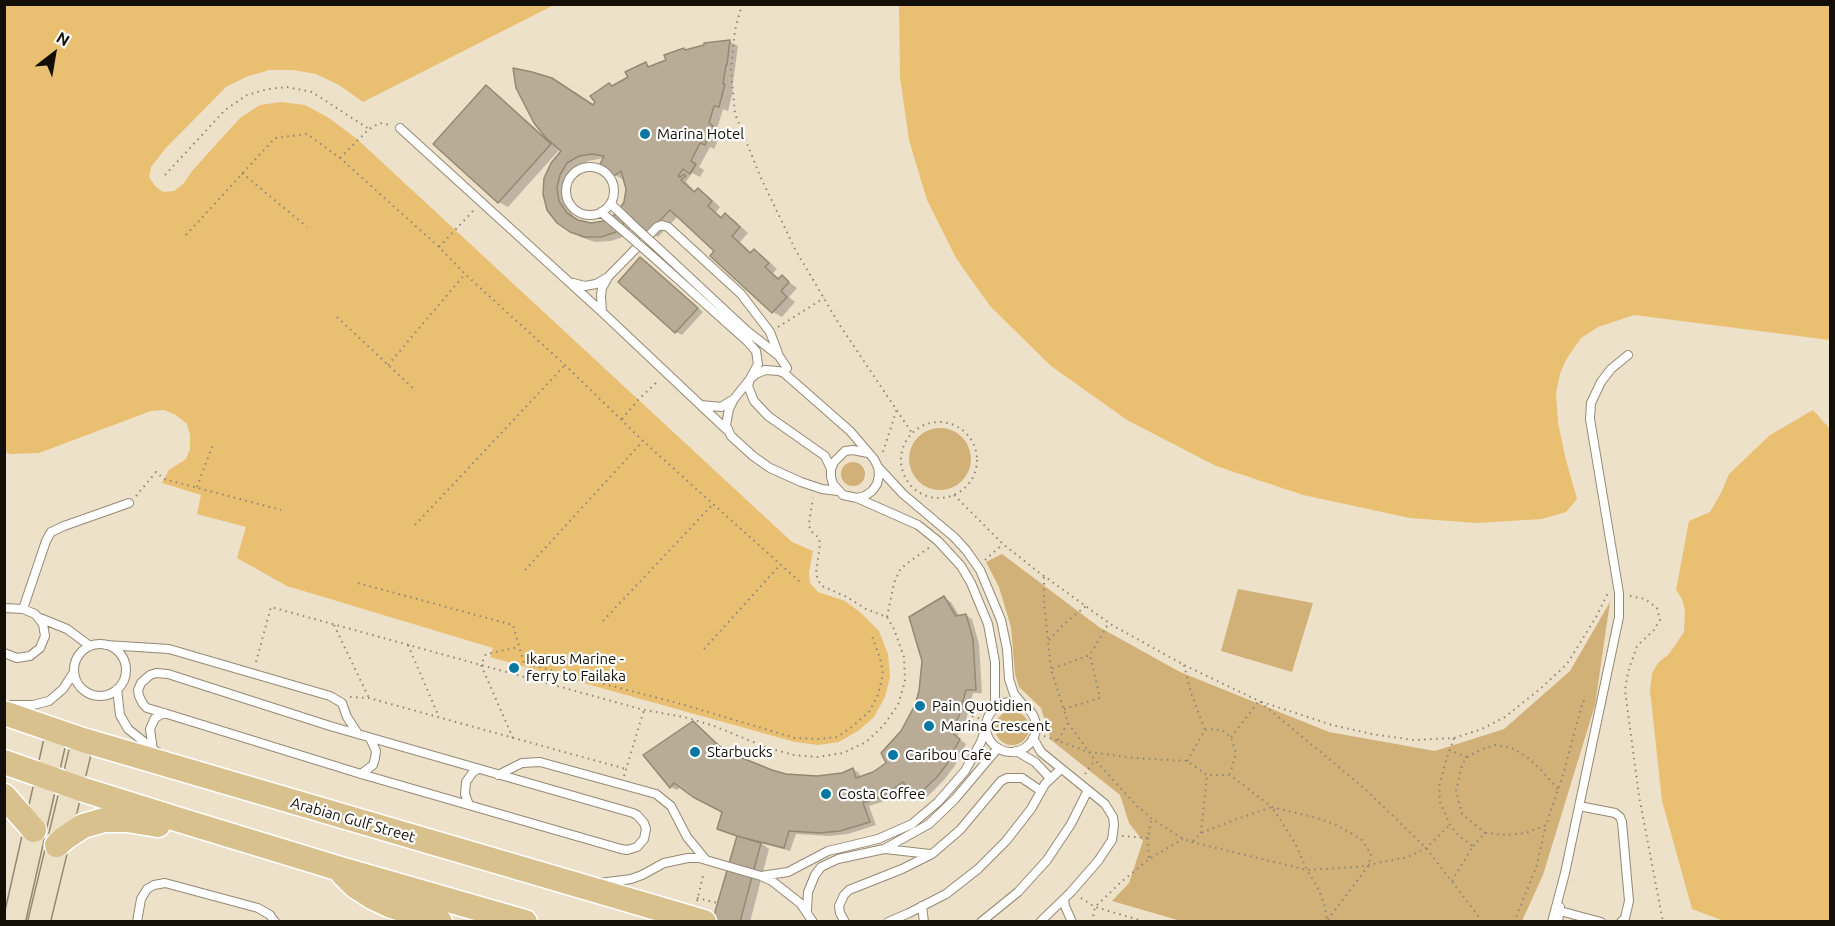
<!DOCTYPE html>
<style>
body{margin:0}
#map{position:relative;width:1835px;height:926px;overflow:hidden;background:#eee1ca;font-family:Ubuntu,sans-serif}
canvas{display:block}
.frame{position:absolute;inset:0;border:6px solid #130f07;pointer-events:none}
.north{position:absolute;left:24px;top:24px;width:60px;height:60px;-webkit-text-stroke:4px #fff;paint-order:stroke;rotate:31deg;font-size:16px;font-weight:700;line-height:24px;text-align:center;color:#130f07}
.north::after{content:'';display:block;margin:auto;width:21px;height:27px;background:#130f07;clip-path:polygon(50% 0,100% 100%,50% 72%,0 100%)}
</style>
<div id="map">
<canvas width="1835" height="926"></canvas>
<div class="frame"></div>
<div class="north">N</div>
</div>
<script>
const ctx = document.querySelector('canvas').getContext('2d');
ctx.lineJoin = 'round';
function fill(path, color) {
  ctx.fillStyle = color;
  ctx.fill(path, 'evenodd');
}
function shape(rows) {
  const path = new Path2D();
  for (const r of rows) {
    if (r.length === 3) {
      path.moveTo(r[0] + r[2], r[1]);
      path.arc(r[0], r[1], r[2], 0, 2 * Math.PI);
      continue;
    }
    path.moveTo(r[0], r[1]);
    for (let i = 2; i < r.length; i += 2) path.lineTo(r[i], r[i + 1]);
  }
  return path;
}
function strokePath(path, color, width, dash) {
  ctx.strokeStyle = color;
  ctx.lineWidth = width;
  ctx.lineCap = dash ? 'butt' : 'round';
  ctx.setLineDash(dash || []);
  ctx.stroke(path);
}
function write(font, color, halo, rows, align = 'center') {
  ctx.font = font + ' Ubuntu,sans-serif';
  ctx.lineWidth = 4.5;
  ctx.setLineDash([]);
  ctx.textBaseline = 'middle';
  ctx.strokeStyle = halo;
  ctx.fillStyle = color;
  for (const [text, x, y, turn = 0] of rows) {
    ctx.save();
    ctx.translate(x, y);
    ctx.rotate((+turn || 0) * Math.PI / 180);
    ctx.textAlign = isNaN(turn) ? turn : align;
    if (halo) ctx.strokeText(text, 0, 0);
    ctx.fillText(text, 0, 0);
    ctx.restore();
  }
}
fill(shape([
 [940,459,31],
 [853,474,12],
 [1002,554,1099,627,1180,672,1329,732,1435,751,1504,729,1570,671,1610,602,1595,705,1543,875,1522,921,1181,921,1112,901,1129,883,1143,841,1129,823,1120,795,1051,740,1041,708,1019,687,1015,674,1011,627,999,587,986,562],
 [1238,589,1313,603,1292,672,1221,651],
 [1012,728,17]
]), '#d1b177');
fill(shape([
 [5,4,554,5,363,102,339,85,316,74,293,70,269,70,246,77,226,87,165,149,151,167,149,177,155,186,163,192,174,191,183,184,192,171,240,118,260,105,281,102,305,105,329,118,357,139,792,542,813,551,809,572,810,583,818,592,845,601,861,613,879,631,888,654,890,677,885,697,874,717,858,731,839,742,818,745,795,742,490,657,493,648,287,586,237,558,246,527,197,514,201,495,162,483,169,470,186,459,190,449,190,435,187,424,176,415,164,410,151,411,39,453,11,454,5,452],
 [899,5,1830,5,1830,340,1634,315,1598,327,1581,338,1566,360,1560,374,1556,393,1558,423,1566,460,1577,499,1566,512,1542,519,1477,523,1410,518,1303,495,1216,466,1127,420,1051,366,990,306,956,258,927,200,909,140,900,77],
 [1813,410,1830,429,1830,921,1724,921,1692,909,1662,801,1650,690,1652,673,1658,663,1669,654,1684,632,1685,610,1682,599,1676,590,1689,521,1710,512,1721,493,1729,474,1770,435]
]), '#e9bf71');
fill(shape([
 [729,41,738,46,732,90,733,90,728,111,723,109,717,129,722,132,714,149,710,147,699,167,704,170,700,177,692,173,686,182,696,192,698,189,707,195,720,207,716,212,723,218,726,215,734,220,748,233,740,242,752,253,754,251,763,256,777,269,773,273,780,279,782,277,797,288,789,297,795,302,782,317,773,312,716,251,678,216,658,237,638,222,625,236,611,241,595,242,580,237,570,231,549,209,563,151,560,149,508,207,499,202,487,87,495,92,546,138,594,106,614,87,629,78,646,64,651,67,686,51],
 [604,158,615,175,624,180,628,189,625,203,617,215,605,222,591,225,576,220,568,208,565,194,568,180,576,168,588,161],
 [641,258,647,262,703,312,682,335,676,332],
 [944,598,951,602,960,617,966,615,972,619,979,644,982,693,973,693,966,720,957,737,966,744,954,767,943,781,923,801,916,797,908,786,888,800,869,806,876,825,848,834,828,836,796,834,790,851,761,843,769,849,750,922,714,922,738,837,719,828,724,812,681,786,677,790,671,787,693,723,700,727,731,756,786,775,817,778,842,774,853,769,859,773,861,778,874,773,888,763,902,731,916,706]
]), '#0003');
const building = shape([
 [730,40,727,65,726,65,723,84,725,84,719,107,714,106,709,123,713,126,705,145,700,143,691,161,696,164,690,174,683,169,678,176,680,177,684,174,686,176,681,180,694,192,698,188,712,201,708,206,721,218,725,213,740,227,732,236,750,253,754,249,769,263,765,267,778,279,782,275,789,282,781,291,787,297,772,313,710,256,714,251,670,210,648,233,630,216,616,232,601,237,585,237,570,232,557,223,547,210,543,194,544,178,551,163,561,151,546,138,534,123,516,88,513,68,532,72,552,78,593,105,595,102,590,96,609,83,612,86,628,77,625,72,646,62,648,67,666,60,664,55,684,48,685,50,704,45,704,43,730,40],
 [592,154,604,156,600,164,614,176,621,171,626,189,624,202,616,214,604,221,591,223,578,220,567,213,559,201,557,188,560,175,567,163,579,156,592,154],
 [486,85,551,144,498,203,433,144,486,85],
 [640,257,698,308,675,333,618,282,640,257],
 [944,596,956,616,966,614,973,639,976,690,966,690,959,716,951,732,960,739,947,764,937,777,915,798,903,782,881,797,863,803,870,822,840,831,820,833,789,831,784,848,737,836,717,829,722,812,693,797,674,783,670,788,643,755,693,721,718,745,730,753,772,770,786,774,817,776,842,773,853,768,856,778,873,772,886,763,881,753,901,731,915,705,919,691,922,661,909,617,944,596],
 [737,836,761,843,740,922,712,922,737,836]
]);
fill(building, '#b8ac96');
strokePath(building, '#948973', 1.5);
const service = shape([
 [400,128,602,312,727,430],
 [590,191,24],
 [611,204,635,227],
 [601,212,628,235],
 [658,248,747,331,779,356,787,368,784,373],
 [652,256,747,341,756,351,758,364,750,379,734,399,729,409,726,425,731,436,753,456,770,468,801,482,822,489,838,491],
 [573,283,585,286,596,284,608,277,657,227,662,225,668,227,741,294,770,332,779,356],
 [602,312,601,296,602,288,607,279],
 [701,405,721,407,734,399],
 [878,467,903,494,954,537,966,550,980,570,1001,620,1007,649,1009,679,1014,694,1024,706],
 [831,469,825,456,768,416,754,401,748,386,750,379,756,374,765,370,779,371,784,373,850,431,874,459,878,467,879,475,877,484,872,491,865,496,857,498,843,495,833,484,831,477,831,469,834,462,845,451,853,450,868,453],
 [857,498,918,525,938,541,961,566,971,583,988,624,995,662,995,707],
 [4,608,23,609,35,614,43,624,45,636,40,648,30,656,17,658,4,653],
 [23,609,46,541,51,532,64,526,129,503],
 [40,618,67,629,90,646],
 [100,670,26],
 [106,645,169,649,330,696,342,703,347,717,358,734],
 [156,673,168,674,330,726,633,813,637,815,644,823,646,829,644,839,637,847,627,850,621,849,361,774,164,713,147,708,143,704,139,696,138,690,141,683,150,675,156,673],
 [117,689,120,715,128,729,158,753],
 [1011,727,25],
 [9,705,33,705,49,701,63,689,74,672],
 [1033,738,1041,752,1105,804,1113,817,1114,825,1112,840,1098,861,1071,892,1040,922],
 [153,750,150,729,155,718,164,713],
 [1016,751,1035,762,1050,778],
 [361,774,373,765,375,758,376,751,370,738],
 [498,775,522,763,540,762,656,794,671,806,687,837,706,860],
 [469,805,465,794,466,782,473,772,478,769],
 [1579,806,1615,813,1620,817,1622,822,1629,901,1625,918,1621,922],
 [885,849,930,854],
 [761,876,788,872,828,851,878,839,912,824,938,802,965,771,981,742,986,727],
 [600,883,631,879,642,875,664,863,688,858,699,858,761,876,772,881,800,903,813,922],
 [1064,899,1065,906,1072,922],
 [922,906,924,922],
 [807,911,808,892,815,875,821,867,838,859,884,849,929,824,955,799,998,748],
 [1560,911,1601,922],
 [137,922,141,899,147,889,154,885,165,883,258,908,270,915,275,922],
 [845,922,840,913,839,906,844,895,849,890,902,869,932,854,960,830,1001,781,1007,778,1022,778,1041,791],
 [888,922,909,913,946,894,978,869,1006,841,1031,809,1045,784,1061,769],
 [981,922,1018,892,1047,860,1071,824,1088,790],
 [1552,922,1565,873,1619,617,1619,593,1590,419,1591,403,1601,382,1611,369,1628,355],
 [1558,922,1560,907]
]);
const secondary = shape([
 [14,922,57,732],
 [39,922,83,740]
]);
const primary = shape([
 [4,713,83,740,704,922],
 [4,762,81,789,183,821,337,868,525,922],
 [4,796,34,830],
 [57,845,65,838,83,826,104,820,127,820,158,825],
 [343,874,355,886,372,897,389,905,440,922]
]);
strokePath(service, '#948974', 10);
strokePath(secondary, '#948974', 24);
strokePath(primary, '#fff', 27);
strokePath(shape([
 [742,4,735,30,731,70,735,114,761,178,795,249,839,324,912,433],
 [340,158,369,129,380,123,390,125],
 [242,173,307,227],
 [165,175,225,110,247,95,268,89,287,87,312,92,369,129],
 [186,235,275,138,307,134,340,158,439,247,465,274,565,365,643,441,800,582],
 [439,247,474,210],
 [337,317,416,391],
 [778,327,824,298],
 [388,365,465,274],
 [622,419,638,400,659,380],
 [939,460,38],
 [883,452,897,409],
 [197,487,213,444],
 [954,495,1003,544,1037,571,1112,625,1184,665,1259,701,1364,788,1426,848,1483,922],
 [136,496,156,472,164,479,281,510],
 [415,525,565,365],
 [985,560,1003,544],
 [525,570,643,441],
 [1044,577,1044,603,1051,669],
 [358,583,513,625,524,663,681,704,795,738,818,739,837,737,853,726,869,712,878,695,883,674,880,658,872,636],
 [1630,596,1645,599,1657,608,1660,620,1654,630,1637,646,1628,672,1625,690,1639,796,1663,922],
 [887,617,894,583,900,570,906,564,930,547],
 [603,621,713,504],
 [334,625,369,698],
 [1049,640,1064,624,1086,606],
 [408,645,439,717],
 [704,649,780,565],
 [256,662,271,607,644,710,684,717,714,726,768,748,794,755,818,757,843,753,866,742,883,726,898,705,905,681,904,657,894,629,887,617,866,609,847,597,822,586,818,580,816,573,820,544,819,538,810,530,809,523,813,498],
 [1184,665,1191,693,1205,730],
 [350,697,369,698,626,769],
 [1064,709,1100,698,1090,655],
 [972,716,981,719],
 [995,722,1027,730],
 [1068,723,1095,760,1137,806,1151,818,1183,839,1192,842,1307,870,1357,867,1408,857,1426,848,1450,825],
 [1044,736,1089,752,1135,758,1187,761,1207,775,1230,775,1272,807,1317,818,1337,825,1361,839,1371,854,1369,865,1326,922],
 [1231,737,1259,701,1332,725,1372,734,1413,740,1454,738,1482,729,1505,717,1540,689,1567,664,1596,617,1608,593],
 [513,738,481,665,486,654,519,647],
 [1058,740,1068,723,1051,669,1090,655,1108,624],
 [1449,750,1467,757,1462,765,1456,791,1462,814,1485,833],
 [1467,757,1482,749,1495,745,1512,748,1527,757,1541,770,1558,789],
 [1187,761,1205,730,1215,729,1223,731,1231,737,1236,753,1230,774],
 [1085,774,1095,760],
 [624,776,644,710],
 [1201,833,1207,775],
 [1122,836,1148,838,1151,819],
 [1148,838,1149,859],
 [1193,841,1201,833,1234,820,1272,807,1295,843,1307,870,1319,890,1325,907,1327,920],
 [1473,846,1485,833,1506,835,1526,833,1546,825,1563,775,1583,701,1589,702],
 [1452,881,1473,846,1459,836,1450,825,1440,802,1439,787,1446,760,1454,738],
 [697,898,718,903],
 [1081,898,1095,907,1146,922],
 [697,901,704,872],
 [1092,922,1095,907,1120,883,1149,859,1183,839],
 [1514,922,1536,868,1546,825]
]), '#8f8675', 2, [1.5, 4.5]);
strokePath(service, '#fff', 8);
strokePath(secondary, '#ece0c7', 21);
strokePath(primary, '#d9c18e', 24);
const serviceBridge = shape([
 [635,227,658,248],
 [628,235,652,256]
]);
strokePath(serviceBridge, '#948974', 10, []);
strokePath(serviceBridge, '#fff', 8);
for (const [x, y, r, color] of [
 [645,134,6,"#0878a2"],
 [514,668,6,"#0878a2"],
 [920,706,6,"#0878a2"],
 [929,726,6,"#0878a2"],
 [695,752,6,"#0878a2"],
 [893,755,6,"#0878a2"],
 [826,794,6,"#0878a2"]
]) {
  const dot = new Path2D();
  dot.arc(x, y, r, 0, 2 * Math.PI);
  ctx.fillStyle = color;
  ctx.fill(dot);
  strokePath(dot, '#fff', 2);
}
write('15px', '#130f07', '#fff', [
 ["Marina Hotel",657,134],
 ["Ikarus Marine -",526,659],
 ["ferry to Failaka",526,676],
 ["Pain Quotidien",932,706],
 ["Marina Crescent",941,726],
 ["Starbucks",707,752],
 ["Caribou Cafe",905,755],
 ["Costa Coffee",838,794]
], 'left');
write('15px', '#130f07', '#fff', [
 ["Arabian Gulf Street",353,820,16]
]);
</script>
